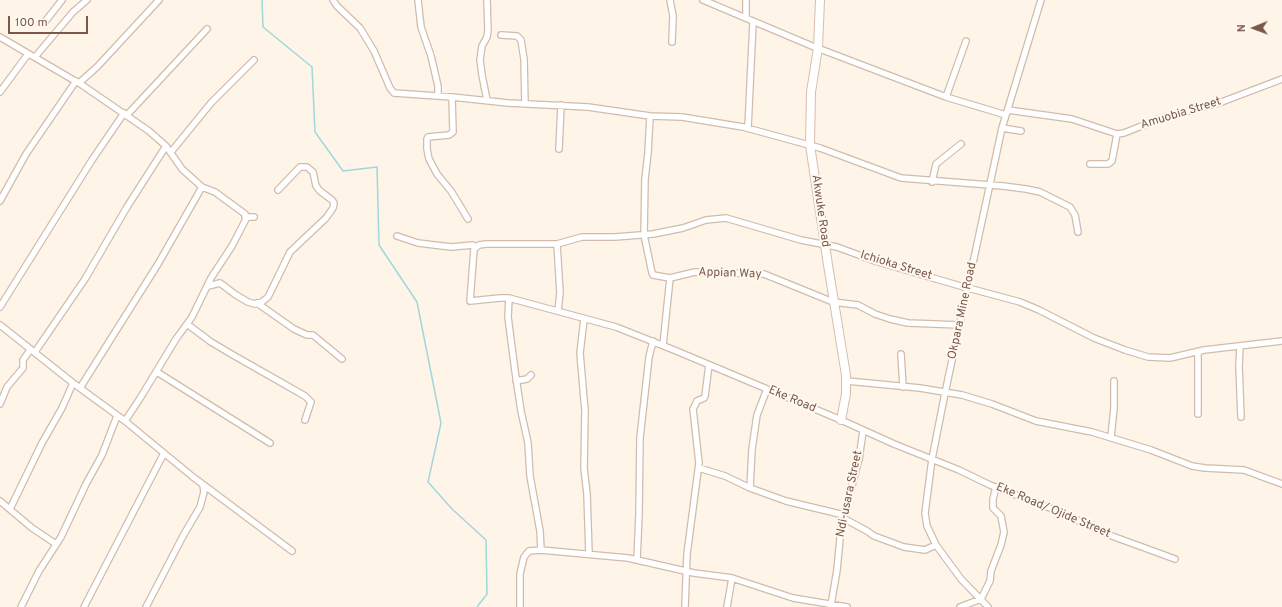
<!DOCTYPE html>
<style>
body{margin:0}
#map{position:relative;width:1282px;height:607px;overflow:hidden;background:#fef5e8;font-family:Overpass,sans-serif}
canvas{display:block}
.north{position:absolute;left:1234px;top:8px;width:40px;height:40px;-webkit-text-stroke:3px #fff9f0;paint-order:stroke;rotate:269deg;font-size:11px;font-weight:700;line-height:16px;text-align:center;color:#7b5849}
.north::after{content:'';display:block;margin:auto;width:14px;height:18px;background:#7b5849;clip-path:polygon(50% 0,100% 100%,50% 72%,0 100%)}
.scale{position:absolute;left:8px;top:16px;width:80px;height:18px;box-sizing:border-box;border:2px solid #7b5849;border-top:0;padding-left:5px;font-size:12px;line-height:14px;white-space:nowrap;color:#7b5849;-webkit-text-stroke:3px #fff9f0;paint-order:stroke}
</style>
<div id="map">
<canvas width="1282" height="607"></canvas>
<div class="north">N</div>
<div class="scale">100 m</div>
</div>
<script>
const ctx = document.querySelector('canvas').getContext('2d');
ctx.lineJoin = 'round';
function shape(rows) {
  const path = new Path2D();
  for (const r of rows) {
    path.moveTo(r[0], r[1]);
    for (let i = 2; i < r.length; i += 2) path.lineTo(r[i], r[i + 1]);
  }
  return path;
}
function strokePath(path, color, width, dash) {
  ctx.strokeStyle = color;
  ctx.lineWidth = width;
  ctx.lineCap = dash ? 'butt' : 'round';
  ctx.setLineDash(dash || []);
  ctx.stroke(path);
}
function write(font, color, halo, rows, align = 'center') {
  ctx.font = font + ' Overpass,sans-serif';
  ctx.lineWidth = 4;
  ctx.setLineDash([]);
  ctx.textBaseline = 'middle';
  ctx.strokeStyle = halo;
  ctx.fillStyle = color;
  for (const [text, x, y, turn = 0] of rows) {
    ctx.save();
    ctx.translate(x, y);
    ctx.rotate((+turn || 0) * Math.PI / 180);
    ctx.textAlign = isNaN(turn) ? turn : align;
    if (halo) ctx.strokeText(text, 0, 0);
    ctx.fillText(text, 0, 0);
    ctx.restore();
  }
}
strokePath(shape([
 [262,0,263,27,312,67,315,132,343,171,377,167,379,245,417,302,441,423,428,482,452,509,486,540,487,594,477,607]
]), '#a0d7dd', 1.5);
const street = shape([
 [333,0,337,6,360,28,374,51,390,88,394,93,452,97,508,103,588,107,650,116,682,117,743,127,820,148,901,178,1003,186,1026,189,1040,192,1070,207,1075,215,1078,232],
 [418,0,421,27,431,56,438,86,438,96],
 [670,0,673,16,672,42],
 [703,0,812,46,946,97,1006,115],
 [746,18,746,0],
 [44,23,62,0],
 [501,35,517,36,521,40,524,59,525,104],
 [0,37,82,85,149,131,166,146,182,169,202,187,158,264,80,388],
 [35,57,73,12,87,0],
 [79,83,97,67,159,0],
 [0,92,28,54],
 [452,97,453,132,449,135,428,137,427,139,427,149,429,159,437,174,451,191,468,219],
 [946,97,966,41],
 [487,100,482,75,480,60,482,46,487,37,488,30,487,0],
 [1008,110,1072,119,1117,134,1124,133,1159,119,1219,103,1282,79],
 [127,115,207,29],
 [650,116,648,153,645,179,644,235,652,273,653,275,670,278,695,272,764,274,833,302,858,305,875,314,890,319,908,323,960,325],
 [748,128,753,22],
 [1002,128,1021,131],
 [559,149,561,105],
 [171,152,211,103,254,60],
 [1090,164,1108,164,1112,161,1117,134],
 [932,182,936,164,961,144],
 [0,201,26,154,76,81],
 [245,217,254,217],
 [397,236,418,243,451,247,473,245,476,247],
 [557,244,560,293,558,311],
 [208,286,220,283,236,295,248,302,255,304,262,302,268,297,272,289,290,252,326,218,333,208,334,203,332,200,320,191,316,186,313,172,307,167,300,167,278,190],
 [509,298,508,317,515,371,521,411,528,443,530,476,540,531,541,550],
 [257,303,294,329,307,335,313,335,342,359],
 [0,307,92,160,124,113],
 [584,319,580,353,585,411,584,468,587,494,589,554],
 [187,324,211,342,233,355,305,396,311,402,305,420],
 [0,325,73,383,125,421,193,477,292,551],
 [663,345,670,278],
 [1240,346,1239,366,1241,417],
 [35,352,85,279,127,207,166,146],
 [1198,352,1198,414],
 [901,354,903,387],
 [157,372,270,443],
 [516,381,527,379,531,375],
 [847,381,920,388,962,395,992,404,1036,421,1092,432,1151,450,1192,466,1205,468,1244,470,1282,484],
 [0,404,7,387,23,368,23,360,30,350],
 [125,421,139,400,176,339,192,317,211,278,232,246,246,219,245,214,215,192,202,187],
 [1111,437,1114,408,1114,381],
 [699,468,725,476,750,488,786,501,844,515],
 [750,488,752,449,757,415,767,389],
 [0,501,32,528,56,544],
 [10,509,42,443,62,408,73,383],
 [843,518,867,531,874,536,904,547,925,550,936,545],
 [1175,559,1112,536,1055,510,990,485,959,470,894,444,841,420,674,350,616,327,509,298,500,298,470,301,474,249,479,245,486,244,557,244,582,237,615,237,653,234,683,228,706,220,726,218,801,240,837,247,875,261,957,285,1020,302,1039,310,1094,338,1125,350,1148,357,1170,358,1204,350,1282,341],
 [637,560,639,514,640,438,649,357,653,341],
 [831,605,837,570,841,528,859,459,863,431],
 [21,607,39,571,61,537,86,484,102,455,117,416],
 [84,607,164,453],
 [146,607,183,536,200,507,204,492,203,485],
 [520,607,520,574,523,561,524,557,529,551,541,550,628,558,694,573,732,578,793,598,847,607],
 [685,607,687,554,699,463,693,409,697,401,704,398,705,396,709,365],
 [727,607,732,578],
 [960,607,981,599,990,581,991,571,1001,545,1004,532,1001,516,993,508,993,499,996,487],
 [988,607,961,579,936,545,927,526,925,513,932,459,945,393,1002,128,1041,0]
]);
const secondary = shape([
 [820,0,818,48,811,92,810,145,828,265,846,375,846,394,841,420]
]);
strokePath(street, '#d2bbac', 8);
strokePath(secondary, '#d8bdac', 10);
strokePath(street, '#fff', 5.5);
strokePath(secondary, '#fff', 8);
write('12px', '#7b5849', '#fff9f0', [
 ["Amuobia Street",1181,114,-17],
 ["Akwuke Road",820,211,82],
 ["Ichioka Street",896,266,17],
 ["Appian Way",730,274,2],
 ["Okpara Mine Road",963,311,-78],
 ["Eke Road",792,400,23],
 ["Ndi-usara Street",850,494,-78],
 ["Eke Road/ Ojide Street",1053,511,23]
]);
</script>
